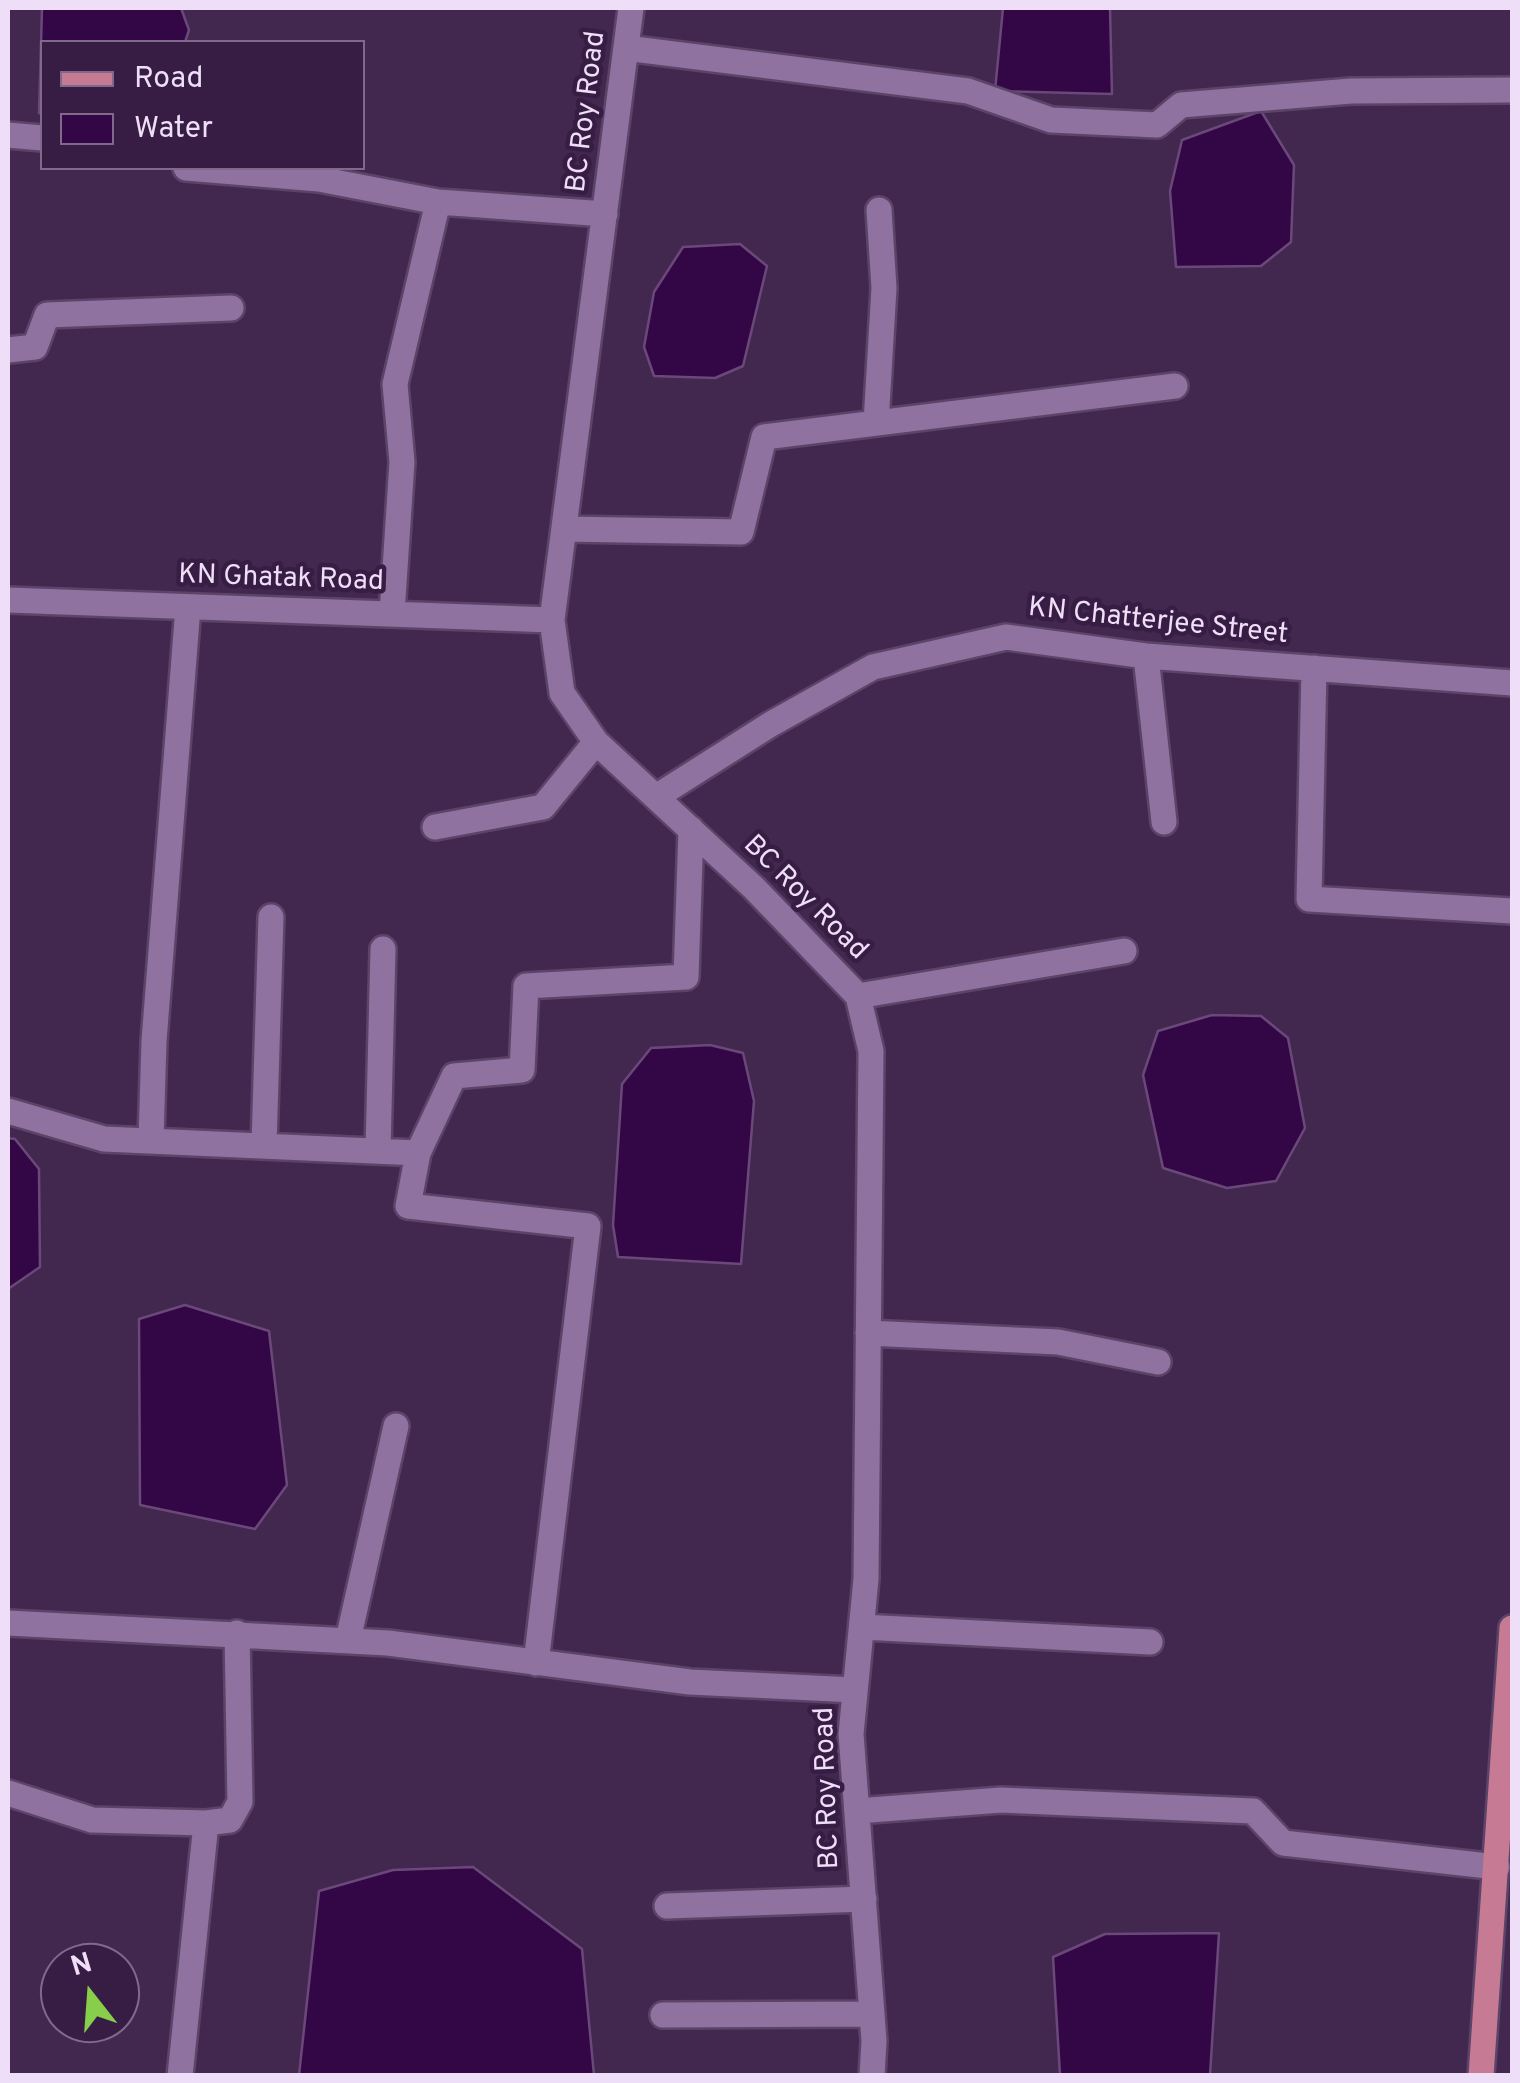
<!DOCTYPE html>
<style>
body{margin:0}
#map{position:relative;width:1520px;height:2083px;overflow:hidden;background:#42274f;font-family:Overpass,sans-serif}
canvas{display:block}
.frame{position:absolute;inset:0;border:10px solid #eedef7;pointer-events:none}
.legend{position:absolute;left:40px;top:40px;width:325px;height:130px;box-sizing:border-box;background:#371d44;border:2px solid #806a8c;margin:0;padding:12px 18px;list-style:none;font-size:30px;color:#eedef7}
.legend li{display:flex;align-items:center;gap:20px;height:50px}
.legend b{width:50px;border:2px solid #806a8c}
.north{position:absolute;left:40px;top:1943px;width:100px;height:100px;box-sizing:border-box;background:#371d44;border:2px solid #806a8c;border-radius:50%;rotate:343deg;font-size:28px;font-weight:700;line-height:40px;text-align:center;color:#eedef7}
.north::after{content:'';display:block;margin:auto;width:35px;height:45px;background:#87cf4a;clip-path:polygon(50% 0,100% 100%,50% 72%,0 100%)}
</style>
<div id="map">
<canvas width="1520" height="2083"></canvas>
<div class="frame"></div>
<ul class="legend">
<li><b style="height:12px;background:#c77a94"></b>Road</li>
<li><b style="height:28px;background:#330745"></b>Water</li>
</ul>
<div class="north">N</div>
</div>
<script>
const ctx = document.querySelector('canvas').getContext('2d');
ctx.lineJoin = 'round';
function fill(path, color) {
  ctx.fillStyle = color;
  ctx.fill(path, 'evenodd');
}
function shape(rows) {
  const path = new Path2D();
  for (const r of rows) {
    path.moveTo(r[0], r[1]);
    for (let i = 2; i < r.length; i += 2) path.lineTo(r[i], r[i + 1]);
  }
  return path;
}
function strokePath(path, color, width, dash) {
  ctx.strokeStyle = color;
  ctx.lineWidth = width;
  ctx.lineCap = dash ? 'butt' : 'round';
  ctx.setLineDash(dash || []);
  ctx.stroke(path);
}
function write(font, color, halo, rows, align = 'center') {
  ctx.font = font + ' Overpass,sans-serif';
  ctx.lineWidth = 9;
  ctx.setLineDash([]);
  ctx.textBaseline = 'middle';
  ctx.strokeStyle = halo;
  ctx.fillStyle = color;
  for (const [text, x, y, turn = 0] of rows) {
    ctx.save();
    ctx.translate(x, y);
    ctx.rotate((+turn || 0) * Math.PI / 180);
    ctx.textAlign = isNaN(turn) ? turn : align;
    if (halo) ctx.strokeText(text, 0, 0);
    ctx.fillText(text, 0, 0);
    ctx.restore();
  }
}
const water = shape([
 [42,8,181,8,189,30,185,42,42,42,42,115,39,113,42,8],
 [1003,8,1110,8,1112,94,995,91,1003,8],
 [1261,111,1294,165,1291,242,1261,266,1176,267,1170,191,1182,140,1261,111],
 [740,244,767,266,743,366,715,378,654,376,644,347,654,292,683,247,740,244],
 [1212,1015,1261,1016,1288,1038,1305,1128,1276,1181,1227,1188,1163,1168,1143,1075,1158,1031,1212,1015],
 [710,1045,743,1053,754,1101,741,1264,618,1257,613,1225,622,1084,651,1048,710,1045],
 [8,1138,15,1139,39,1169,40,1267,8,1289,8,1138],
 [185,1305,269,1331,287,1485,255,1529,140,1505,139,1319,185,1305],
 [473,1867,582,1949,594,2075,299,2075,319,1891,393,1870,473,1867],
 [1219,1933,1210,2075,1060,2075,1053,1957,1105,1934,1219,1933]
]);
fill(water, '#330745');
strokePath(water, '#6b487a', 2.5);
const minor = shape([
 [631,8,552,620,562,693,596,742,754,888,858,996,871,1051,866,1579,851,1734,874,2041,872,2076],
 [626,48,968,91,1051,120,1157,125,1181,105,1351,91,1512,90],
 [8,135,42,138],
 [186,168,319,179,438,202,605,214],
 [8,350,35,347,47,315,231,308],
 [876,423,884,288,879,210],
 [564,529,741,532,764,437,1175,386],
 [8,600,552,620],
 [392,614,402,462,395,384,438,202],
 [1146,656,1164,822],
 [1314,668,1309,899,1512,911],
 [656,797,771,724,873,667,1006,637,1146,656,1512,683],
 [435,827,543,807,596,742],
 [858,996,1124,951],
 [8,1111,104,1139,418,1153,454,1076,522,1070,526,986,686,977,691,829],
 [151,1140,154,1041,188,607],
 [264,1145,271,917],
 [378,1150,383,949],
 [418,1153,408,1206,588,1226,536,1663],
 [868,1333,1058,1342,1158,1362],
 [8,1623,388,1643,690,1682,855,1690],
 [862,1627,1150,1642],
 [348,1640,396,1426],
 [8,1793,92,1820,206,1823,230,1820,240,1802,237,1633],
 [857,1811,1001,1800,1253,1811,1283,1843,1497,1867],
 [667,1906,864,1899],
 [663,2015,872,2014],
 [180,2076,206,1823]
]);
const major = shape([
 [1481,2076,1512,1628]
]);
strokePath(minor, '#5b4467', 30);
strokePath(major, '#5b4467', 30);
strokePath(minor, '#8f729f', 25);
strokePath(major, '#c77a94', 25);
write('28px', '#eedef7', '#371d44', [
 ["BC Roy Road",588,112,-83],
 ["KN Ghatak Road",281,580,2],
 ["KN Chatterjee Street",1158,623,6],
 ["BC Roy Road",804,899,45],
 ["BC Roy Road",829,1788,-92]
]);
</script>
